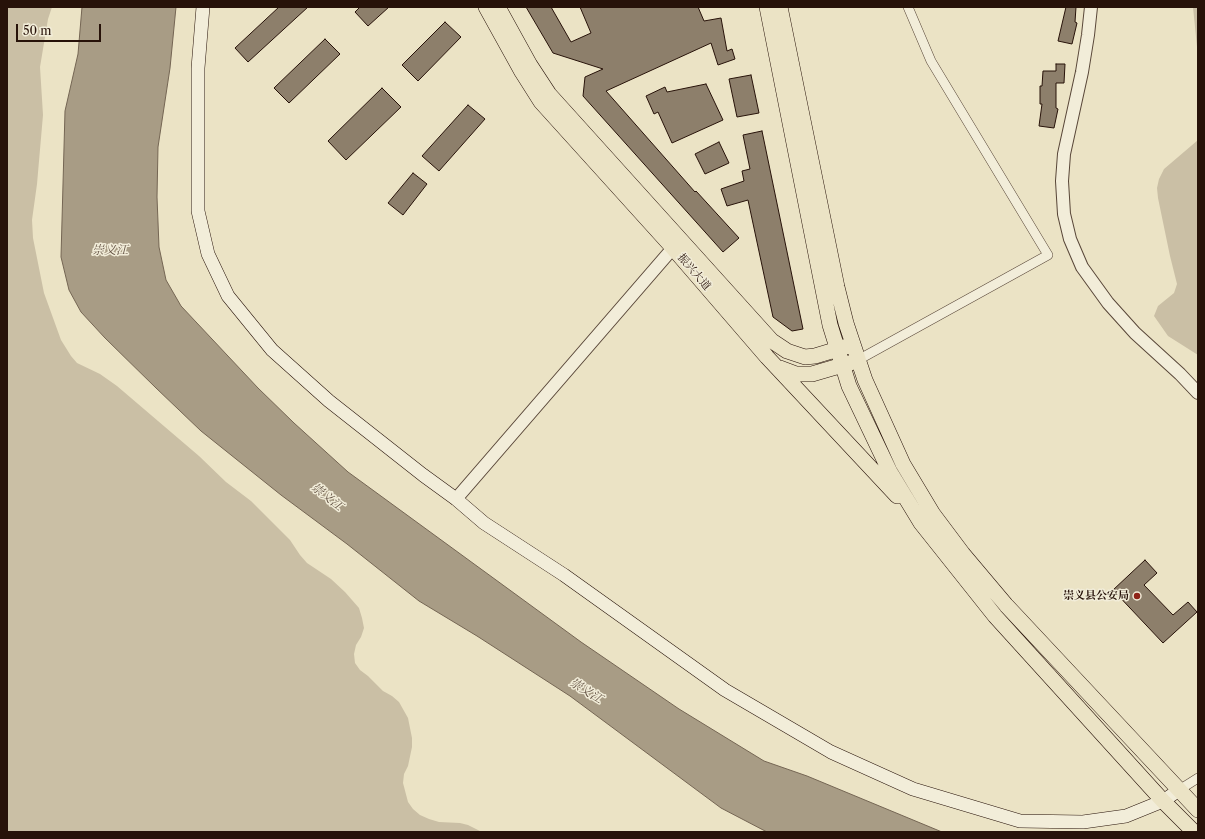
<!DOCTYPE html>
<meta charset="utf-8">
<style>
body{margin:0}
#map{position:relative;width:1205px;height:839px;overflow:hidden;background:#ebe3c5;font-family:"Libre Caslon Text",serif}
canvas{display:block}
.frame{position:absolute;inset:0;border:8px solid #271209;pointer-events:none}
.scale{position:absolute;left:16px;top:24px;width:85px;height:18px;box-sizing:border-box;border:2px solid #271209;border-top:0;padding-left:5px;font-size:12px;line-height:14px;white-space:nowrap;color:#271209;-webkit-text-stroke:3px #f2edd9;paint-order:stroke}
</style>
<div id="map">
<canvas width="1205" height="839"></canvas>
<div class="frame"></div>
<div class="scale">50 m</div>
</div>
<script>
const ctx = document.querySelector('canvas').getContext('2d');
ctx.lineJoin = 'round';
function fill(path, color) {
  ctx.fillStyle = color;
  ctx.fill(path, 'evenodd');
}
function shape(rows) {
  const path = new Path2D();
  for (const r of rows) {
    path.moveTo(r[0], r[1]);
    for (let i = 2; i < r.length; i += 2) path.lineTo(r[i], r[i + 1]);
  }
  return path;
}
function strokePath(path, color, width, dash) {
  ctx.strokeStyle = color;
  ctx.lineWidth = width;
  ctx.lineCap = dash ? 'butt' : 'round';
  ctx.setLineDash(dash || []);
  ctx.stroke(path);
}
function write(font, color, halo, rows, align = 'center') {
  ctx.font = font + ' "Libre Caslon Text","Noto Serif SC",serif';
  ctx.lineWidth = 3;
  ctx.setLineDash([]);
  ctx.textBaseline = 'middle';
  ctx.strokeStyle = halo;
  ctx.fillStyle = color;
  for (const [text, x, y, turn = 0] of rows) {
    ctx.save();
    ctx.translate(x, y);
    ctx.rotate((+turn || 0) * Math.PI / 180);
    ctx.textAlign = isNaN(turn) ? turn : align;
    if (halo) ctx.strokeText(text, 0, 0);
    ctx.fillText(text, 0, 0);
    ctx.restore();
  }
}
fill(shape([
 [7,7,52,7,48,19,40,67,43,115,37,184,32,220,33,238,44,293,61,340,71,356,77,363,100,374,117,386,199,456,226,482,251,501,290,540,300,555,307,563,331,579,345,592,359,608,362,618,364,628,361,637,356,645,354,654,355,663,360,670,368,676,383,691,392,696,399,702,408,718,412,738,412,747,408,766,404,774,403,783,408,802,413,809,420,815,429,819,439,822,460,823,468,825,482,832,7,832],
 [1193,7,1198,7,1198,57],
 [1198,140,1198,355,1168,336,1154,316,1158,306,1174,293,1177,284,1170,256,1158,198,1157,188,1159,179,1164,169]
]), '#cabfa5');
const water = shape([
 [82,7,176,7,170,68,158,147,157,197,159,247,166,280,181,306,258,388,294,423,348,472,581,642,679,709,764,761,807,776,942,832,767,832,721,808,570,696,477,636,419,601,347,544,281,495,201,431,156,388,105,338,81,312,69,290,61,257,65,111,78,54,82,7]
]);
fill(water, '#a89c85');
strokePath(water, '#746553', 1);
const building = shape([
 [279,7,308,7,248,62,235,48,279,7],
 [360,7,389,7,368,26,355,12,360,7],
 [526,7,551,7,571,42,591,33,580,7,698,7,704,21,721,18,727,51,732,49,735,59,718,65,711,43,606,91,695,192,696,191,739,238,723,252,583,96,585,77,603,69,553,53,526,7],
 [1066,7,1076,7,1075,22,1077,23,1072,44,1058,41,1066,7],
 [445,22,461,37,418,81,402,65,445,22],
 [325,39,340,54,289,103,274,88,325,39],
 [1056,64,1065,64,1064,83,1056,83,1056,108,1058,109,1054,128,1039,126,1042,104,1040,104,1040,86,1042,86,1043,71,1056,71,1056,64],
 [751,75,759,113,737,117,729,79,751,75],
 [706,84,723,120,672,143,658,112,654,114,646,96,665,87,667,92,706,84],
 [382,88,401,107,346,160,328,141,382,88],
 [468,105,485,119,439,171,422,156,468,105],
 [762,131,803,329,792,331,773,317,748,200,727,206,721,189,744,181,742,171,750,169,743,135,762,131],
 [719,142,729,163,705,174,695,154,719,142],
 [413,173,427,184,403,215,388,203,413,173],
 [1145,560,1157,573,1144,585,1173,615,1188,602,1197,612,1163,643,1113,590,1145,560]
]);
fill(building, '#8d7f6b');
strokePath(building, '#271209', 1);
const minor = shape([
 [858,360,1048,255,931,61,908,7],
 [1179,790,1198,778]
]);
const tertiary = shape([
 [1091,7,1088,35,1082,72,1064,154,1062,181,1064,214,1070,239,1082,267,1108,303,1135,333,1180,374,1198,393],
 [456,499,673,248,679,242]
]);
const secondary = shape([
 [203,7,198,68,198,211,208,254,228,296,272,350,329,401,423,475,456,499,484,523,564,575,725,690,831,752,913,789,1020,821,1083,822,1126,816,1163,801,1179,790]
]);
const primary = shape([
 [486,7,522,72,541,102,673,248,767,357,897,496],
 [498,7,530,65,549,94,772,341,787,351,805,357,815,356,848,346],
 [767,7,830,325,849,386,890,472,921,523,995,616,1163,801,1194,832],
 [780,7,837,287,846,323,865,380,903,464,933,514,963,554,1006,605,1198,810],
 [780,368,796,374,812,374,853,362]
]);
strokePath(minor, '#584638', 10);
strokePath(tertiary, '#584638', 14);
strokePath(secondary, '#271209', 14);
strokePath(primary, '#271209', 16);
strokePath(minor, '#f2edd9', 9);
strokePath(tertiary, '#f2edd9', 12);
strokePath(secondary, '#f2edd9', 13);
strokePath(primary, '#ebe3c5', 15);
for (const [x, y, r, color] of [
 [1137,596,4,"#8f2418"]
]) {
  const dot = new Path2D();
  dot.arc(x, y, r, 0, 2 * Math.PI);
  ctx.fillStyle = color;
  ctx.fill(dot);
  strokePath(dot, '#f2edd9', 1.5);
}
write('11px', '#271209', '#f2edd9', [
 ["振兴大道",694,272,49]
]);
write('bold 11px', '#271209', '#f2edd9', [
 ["崇义县公安局",1129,596]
], 'right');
write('italic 12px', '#615041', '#f2edd9', [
 ["崇义江",110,251],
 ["崇义江",327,497,38],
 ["崇义江",586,691,32]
]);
</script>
